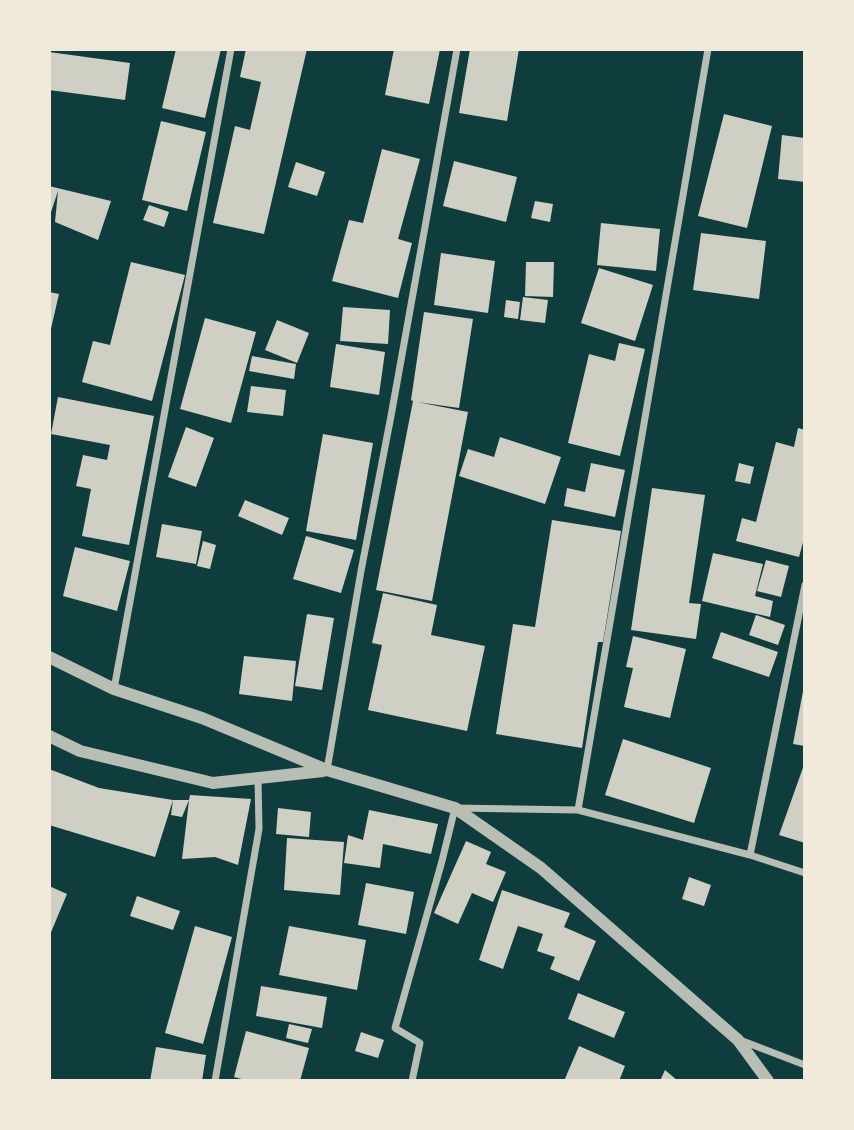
<!DOCTYPE html>
<style>
body{margin:0}
#map{position:relative;width:854px;height:1130px;overflow:hidden;background:#0f3d3e;font-family:Cabin,sans-serif}
canvas{display:block}
.frame{position:absolute;inset:0;border:51px solid #f1e9da;pointer-events:none}
</style>
<div id="map">
<canvas width="854" height="1130"></canvas>
<div class="frame"></div>
</div>
<script>
const ctx = document.querySelector('canvas').getContext('2d');
ctx.lineJoin = 'round';
function fill(path, color) {
  ctx.fillStyle = color;
  ctx.fill(path, 'evenodd');
}
function shape(rows) {
  const path = new Path2D();
  for (const r of rows) {
    path.moveTo(r[0], r[1]);
    for (let i = 2; i < r.length; i += 2) path.lineTo(r[i], r[i + 1]);
  }
  return path;
}
function strokePath(path, color, width, dash) {
  ctx.strokeStyle = color;
  ctx.lineWidth = width;
  ctx.lineCap = dash ? 'butt' : 'round';
  ctx.setLineDash(dash || []);
  ctx.stroke(path);
}
fill(shape([
 [176,49,221,49,205,118,162,108],
 [246,49,307,49,264,234,213,223,235,126,250,130,261,82,240,77],
 [394,49,440,49,429,104,385,95],
 [470,49,519,49,507,121,459,113],
 [49,52,130,63,125,100,49,90],
 [724,114,772,126,747,228,698,216],
 [161,121,206,132,187,211,142,200],
 [782,135,805,138,805,182,778,179],
 [382,149,420,159,398,239,412,243,398,298,332,281,349,220,363,223],
 [454,161,517,177,506,222,443,206],
 [296,162,325,172,317,196,288,187],
 [49,186,111,201,98,240,55,222,58,191,49,218],
 [535,201,553,204,550,222,531,218],
 [149,205,169,212,164,227,143,220],
 [601,223,660,229,656,271,597,265],
 [701,233,766,241,759,299,693,290],
 [441,253,495,261,488,313,434,305],
 [131,262,185,275,152,401,82,382,93,341,110,345],
 [526,262,554,262,553,297,525,296],
 [599,268,653,285,635,341,581,323],
 [49,292,59,294,50,333,49,332],
 [523,297,548,300,545,323,520,320],
 [506,300,520,302,518,319,504,317],
 [343,307,390,310,388,344,340,341],
 [424,312,473,319,459,408,417,402,468,412,432,601,376,590,413,401,411,400],
 [205,318,256,332,231,423,180,409],
 [277,320,309,333,297,363,265,350],
 [619,343,645,349,620,456,568,443,589,354,615,361],
 [336,344,385,352,379,395,330,387],
 [252,356,296,364,294,379,249,371],
 [251,386,286,390,283,416,247,412],
 [58,397,154,416,129,545,82,536,91,489,76,486,83,455,107,460,110,445,51,434],
 [186,427,214,438,196,487,168,477],
 [798,428,805,430,805,535,799,557,736,541,742,518,756,522,776,442,794,447],
 [323,434,373,443,356,540,306,531],
 [500,437,561,457,545,504,459,476,468,449,494,457],
 [591,463,625,470,615,517,564,506,567,488,585,492],
 [739,463,754,467,750,484,735,481],
 [652,488,705,495,689,603,701,604,696,639,631,630],
 [245,500,289,518,282,535,238,516],
 [552,520,621,531,603,642,598,642,582,748,496,734,513,624,535,627],
 [162,524,202,531,196,564,156,557],
 [306,536,354,550,341,593,293,579],
 [203,541,216,545,210,569,197,566],
 [75,547,130,561,117,611,63,596],
 [713,553,763,564,755,596,773,601,770,617,702,601],
 [766,560,789,566,781,597,757,591],
 [383,593,437,605,431,635,485,646,467,731,368,710,382,645,372,643],
 [307,614,334,618,322,690,295,686],
 [756,615,785,625,778,645,749,635],
 [721,632,778,652,769,677,712,658],
 [633,636,686,649,670,718,624,707,633,668,626,667],
 [244,656,296,661,292,701,239,694],
 [804,686,805,686,805,746,793,744],
 [623,739,711,768,694,823,605,795],
 [805,762,805,843,779,835],
 [49,769,99,788,173,800,155,857,49,825],
 [190,795,251,799,238,865,215,857,182,859,189,800,182,817,171,815,173,800,189,800],
 [278,808,311,812,309,837,276,834],
 [369,810,438,824,431,854,383,844,380,868,344,863,348,835,363,840],
 [287,838,344,842,340,895,284,890],
 [466,841,491,852,486,864,506,872,493,902,472,893,458,924,434,913],
 [689,877,711,885,704,906,682,899],
 [366,883,414,892,406,934,358,925],
 [49,886,67,894,49,937],
 [502,890,570,913,564,927,596,941,579,981,550,969,555,957,537,951,543,934,518,926,503,969,479,960],
 [137,896,180,911,173,930,130,916],
 [195,926,232,937,203,1044,165,1033],
 [289,926,366,940,357,990,279,975],
 [261,986,327,997,322,1028,256,1016],
 [578,993,625,1012,614,1038,568,1019],
 [289,1024,312,1029,308,1043,286,1038],
 [246,1031,309,1048,300,1081,249,1081,234,1077],
 [361,1032,384,1040,378,1058,355,1051],
 [579,1046,625,1066,619,1081,564,1081],
 [156,1047,206,1055,202,1081,150,1081],
 [665,1070,678,1081,660,1081]
]), '#cfcfc3');
strokePath(shape([
 [114,689,231,49],
 [327,770,361,571,391,416,457,49],
 [578,810,708,49],
 [750,855,805,585],
 [740,1040,805,1065],
 [215,1081,259,829,258,778],
 [412,1081,420,1043,395,1028,442,861,455,808,578,810,750,855,805,873]
]), '#b8beb3', 7);
strokePath(shape([
 [49,657,114,689,202,718,327,770,455,808,541,868,738,1040,768,1081],
 [49,736,80,751,213,783,323,771]
]), '#b8beb3', 12);
</script>
